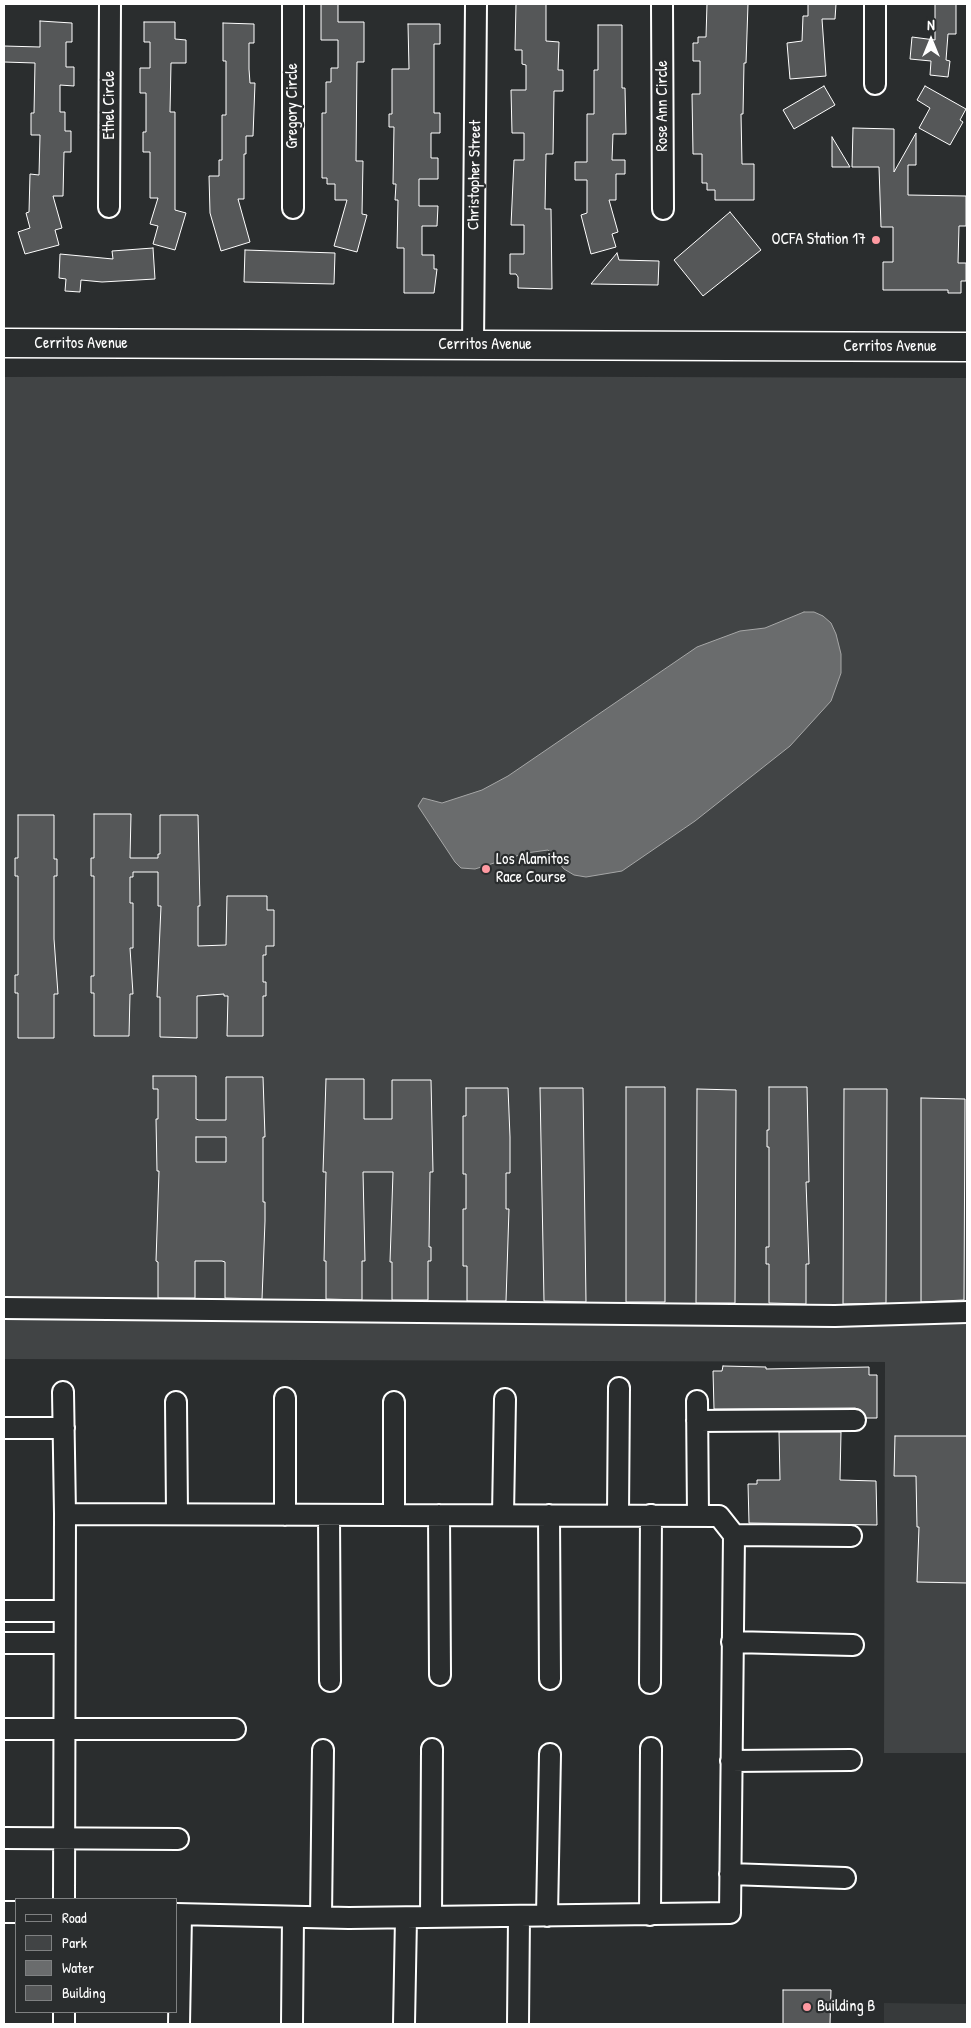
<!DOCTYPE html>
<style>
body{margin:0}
#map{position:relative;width:971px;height:2028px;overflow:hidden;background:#2a2d2e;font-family:"Patrick Hand",sans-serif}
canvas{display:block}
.frame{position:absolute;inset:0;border:5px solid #fff;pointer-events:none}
.legend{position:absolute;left:15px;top:1898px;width:162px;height:115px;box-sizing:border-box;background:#2a2d2e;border:1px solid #7f8182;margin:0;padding:6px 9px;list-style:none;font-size:15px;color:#fff}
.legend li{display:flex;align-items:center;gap:10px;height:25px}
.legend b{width:25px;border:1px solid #7f8182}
.north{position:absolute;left:906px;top:15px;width:50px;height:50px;-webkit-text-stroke:4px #2a2d2e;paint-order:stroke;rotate:0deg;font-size:14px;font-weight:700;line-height:20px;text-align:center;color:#fff}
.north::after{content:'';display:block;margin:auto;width:18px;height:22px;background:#fff;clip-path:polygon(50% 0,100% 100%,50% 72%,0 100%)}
</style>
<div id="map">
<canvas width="971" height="2028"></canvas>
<div class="frame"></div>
<ul class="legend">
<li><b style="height:6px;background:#2a2d2e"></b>Road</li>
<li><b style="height:14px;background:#414445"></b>Park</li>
<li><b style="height:14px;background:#6a6c6d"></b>Water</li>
<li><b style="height:14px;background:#555758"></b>Building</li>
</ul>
<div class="north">N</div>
</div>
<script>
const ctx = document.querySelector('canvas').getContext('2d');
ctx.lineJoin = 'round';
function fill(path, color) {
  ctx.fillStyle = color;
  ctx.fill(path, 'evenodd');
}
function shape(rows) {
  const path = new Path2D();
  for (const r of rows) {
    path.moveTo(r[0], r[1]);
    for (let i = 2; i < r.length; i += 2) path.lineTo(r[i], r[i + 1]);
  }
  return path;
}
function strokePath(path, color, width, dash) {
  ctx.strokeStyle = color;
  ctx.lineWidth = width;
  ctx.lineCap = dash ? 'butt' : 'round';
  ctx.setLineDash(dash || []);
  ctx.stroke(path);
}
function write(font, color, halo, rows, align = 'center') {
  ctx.font = font + ' "Patrick Hand",sans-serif';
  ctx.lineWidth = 4.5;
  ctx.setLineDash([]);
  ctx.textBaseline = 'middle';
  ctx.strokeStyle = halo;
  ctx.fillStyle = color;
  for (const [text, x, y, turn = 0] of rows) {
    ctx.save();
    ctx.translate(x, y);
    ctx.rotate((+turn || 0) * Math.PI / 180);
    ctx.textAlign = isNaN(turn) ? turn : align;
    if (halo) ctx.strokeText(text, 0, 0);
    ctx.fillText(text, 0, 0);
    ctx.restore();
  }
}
fill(shape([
 [884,2003,967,2004,967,2024,884,2024]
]), '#373a3b');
fill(shape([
 [331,376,967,378,967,1753,884,1753,885,1362,4,1359,4,377]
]), '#414445');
const water = shape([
 [804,612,814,612,823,616,831,623,836,634,841,654,841,673,831,701,790,746,695,821,622,871,586,877,574,875,564,869,548,850,526,853,475,869,461,868,455,862,418,806,423,798,442,803,482,790,508,776,697,647,740,631,765,628,804,612]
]);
fill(water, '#6a6c6d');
strokePath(water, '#a6a7a7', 1);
const building = shape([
 [321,4,338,4,338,22,364,22,364,62,357,62,356,161,363,161,362,214,367,215,357,252,334,246,347,200,335,200,335,184,327,184,327,178,322,178,322,113,326,113,326,82,331,82,331,68,338,68,338,40,321,40,321,4],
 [516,4,546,4,546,41,559,42,558,70,563,70,563,91,554,91,553,154,546,154,545,209,551,209,552,289,518,288,518,277,516,274,510,274,510,254,524,254,524,225,511,225,514,160,524,160,524,133,512,133,511,90,526,90,526,65,522,64,522,50,515,50,516,4],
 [707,4,748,4,746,63,744,63,743,114,741,114,742,164,754,164,754,200,715,200,715,190,707,190,707,183,702,183,702,154,693,154,692,94,700,94,700,61,693,61,693,43,698,43,698,37,706,37,707,4],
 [808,4,836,4,835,19,822,19,826,76,790,79,787,43,802,41,803,16,808,16,808,4],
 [935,4,956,4,956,34,948,34,946,60,950,61,948,77,930,75,931,61,910,59,912,37,935,40,935,4],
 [40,21,72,23,72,42,66,42,66,67,74,67,74,86,60,85,60,112,65,112,65,131,71,131,71,152,64,152,63,196,53,196,62,228,55,230,59,245,25,254,18,232,30,228,26,213,29,212,30,174,39,175,40,135,31,135,31,113,34,113,35,63,4,62,4,46,40,47,40,21],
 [144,22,175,22,175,39,186,40,186,63,171,63,170,112,175,112,175,210,186,213,175,250,153,244,158,226,150,224,158,198,150,198,150,152,143,152,143,132,146,132,146,93,140,93,140,68,150,68,150,42,144,42,144,22],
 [223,23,254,24,254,43,249,43,249,69,250,83,255,83,253,136,246,136,246,154,244,154,244,199,238,199,250,242,221,251,210,213,209,176,219,176,219,160,222,160,222,115,226,115,226,61,223,61,223,23],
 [408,24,440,24,440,44,434,44,434,113,440,113,440,133,431,133,431,158,438,158,438,179,419,179,419,206,438,206,437,226,422,226,422,255,434,255,434,269,437,269,434,293,404,293,404,248,397,248,398,200,395,200,396,184,393,184,394,127,389,127,389,114,392,114,392,69,409,69,408,24],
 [598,25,622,25,622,88,625,88,626,134,613,134,612,160,625,160,625,174,616,174,616,200,609,200,618,232,612,234,616,247,591,254,581,215,587,213,587,180,575,180,575,162,587,162,587,114,594,114,594,70,598,70,598,25],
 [824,86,835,105,794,129,783,110,824,86],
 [925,86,966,109,960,120,963,122,950,145,919,128,930,108,917,100,925,86],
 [853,128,894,129,894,172,916,133,916,165,908,165,908,195,966,196,966,226,959,226,958,263,966,263,966,281,961,281,961,293,948,293,948,290,883,290,883,262,893,262,893,227,881,227,879,167,852,167,853,128],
 [832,137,850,167,832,167,832,137],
 [730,212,761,250,703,296,674,260,730,212],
 [153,248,155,279,102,282,81,280,80,292,65,291,66,279,59,278,60,254,113,259,112,251,153,248],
 [245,250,335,253,334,284,244,282,245,250],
 [617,253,619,260,659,261,658,285,591,284,617,253],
 [94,814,131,814,130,858,158,858,158,854,160,854,160,815,198,815,200,906,198,906,198,946,226,945,227,896,267,896,267,910,274,910,274,946,266,946,266,955,263,955,263,982,266,982,266,996,263,996,263,1036,227,1036,228,996,224,996,224,994,197,996,197,1038,160,1037,160,997,157,997,161,906,158,906,158,872,133,872,133,877,130,877,130,903,133,903,133,948,130,948,133,994,130,994,129,1036,94,1036,94,993,91,993,91,976,94,976,94,876,91,876,91,858,94,858,94,814],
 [18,815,54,815,54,859,57,859,57,876,54,876,54,939,58,994,54,994,54,1038,18,1038,18,993,15,993,15,975,18,975,18,876,15,876,15,858,18,858,18,815],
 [153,1076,196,1076,196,1119,199,1120,226,1120,226,1077,263,1077,265,1137,263,1137,263,1202,265,1202,265,1221,262,1299,225,1298,225,1262,222,1261,195,1261,195,1298,158,1298,158,1262,156,1261,159,1171,157,1171,156,1119,158,1119,158,1089,153,1089,153,1076],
 [196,1137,226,1137,226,1162,196,1162,196,1137],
 [326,1079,364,1079,364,1119,392,1119,392,1080,431,1080,433,1172,430,1172,429,1247,431,1247,431,1261,428,1261,428,1300,392,1300,392,1262,390,1262,393,1172,363,1172,365,1261,362,1261,362,1300,326,1299,326,1261,324,1261,326,1172,323,1172,326,1079],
 [626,1087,665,1087,665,1302,626,1302,626,1087],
 [769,1087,807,1087,809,1182,806,1182,809,1264,806,1264,806,1304,769,1303,769,1264,766,1264,766,1247,769,1247,769,1147,767,1147,767,1130,769,1130,769,1087],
 [466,1088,508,1088,510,1137,510,1173,506,1173,506,1209,509,1209,506,1301,467,1301,467,1266,463,1266,463,1209,466,1209,466,1174,463,1174,463,1116,466,1116,466,1088],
 [540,1088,583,1088,586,1302,544,1301,540,1088],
 [697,1089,736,1090,735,1303,696,1303,697,1089],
 [844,1089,887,1089,886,1303,843,1304,844,1089],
 [921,1098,965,1099,964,1300,921,1302,921,1098],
 [723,1366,766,1367,766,1369,869,1367,869,1375,877,1375,877,1418,866,1418,861,1410,855,1408,714,1409,713,1371,722,1371,723,1366],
 [779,1432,841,1432,840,1480,876,1481,877,1525,749,1523,748,1484,757,1484,757,1480,780,1480,779,1432],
 [895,1436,967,1436,967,1583,917,1582,919,1527,917,1527,916,1476,894,1476,895,1436],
 [783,1990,831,1990,830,2024,783,2024,783,1990]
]);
fill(building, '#555758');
strokePath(building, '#fff', 1);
const street = shape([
 [662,4,663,209],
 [875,84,875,4],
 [109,207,110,4],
 [293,208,293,4],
 [473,345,476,4],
 [4,1308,835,1316,967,1312],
 [63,1392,65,1514],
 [285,1398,285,1515],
 [697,1401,698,1516],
 [176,1402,177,1514],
 [394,1402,394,1515],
 [697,1421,855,1420],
 [4,1428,64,1428],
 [329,1515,330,1681],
 [439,1515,440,1675],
 [503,1515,505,1399],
 [549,1515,550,1679],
 [618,1515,619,1388],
 [734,1535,851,1536],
 [4,1611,64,1611],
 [732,1642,853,1645],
 [4,1643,64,1643],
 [650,1683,651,1515],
 [4,1729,235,1729],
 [731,1761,851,1760],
 [4,1838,178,1839],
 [730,1874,845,1878],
 [64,1899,65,1514,719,1516,734,1535,730,1913,349,1918,176,1914],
 [4,1912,16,1912],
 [650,1915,651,1748],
 [547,1916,550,1754],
 [321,1917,323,1750],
 [431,1917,432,1749],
 [64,2024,64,2012],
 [179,2024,181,1915],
 [292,2024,293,1917],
 [404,2024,406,1918],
 [518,2024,519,1916]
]);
const secondary = shape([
 [4,343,967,347]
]);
strokePath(street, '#fff', 24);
strokePath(secondary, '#fff', 31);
strokePath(street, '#2a2d2e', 20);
strokePath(secondary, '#2a2d2e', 28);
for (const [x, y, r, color] of [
 [876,240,5,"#ff9aa2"],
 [486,869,5,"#ff9aa2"],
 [807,2007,5,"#ff9aa2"]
]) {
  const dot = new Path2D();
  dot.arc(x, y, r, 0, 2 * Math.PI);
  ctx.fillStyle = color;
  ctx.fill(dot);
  strokePath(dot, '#2a2d2e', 2);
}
write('16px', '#fff', '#2a2d2e', [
 ["Ethel Circle",110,105,-90],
 ["Gregory Circle",293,106,-90],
 ["Rose Ann Circle",663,106,-90],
 ["Christopher Street",475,175,-89],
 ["Cerritos Avenue",81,344],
 ["Cerritos Avenue",485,345],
 ["Cerritos Avenue",890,347]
]);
write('16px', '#fff', '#2a2d2e', [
 ["OCFA Station 17",866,240,"right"],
 ["Los Alamitos",496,860],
 ["Race Course",496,878],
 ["Building B",817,2007]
], 'left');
</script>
